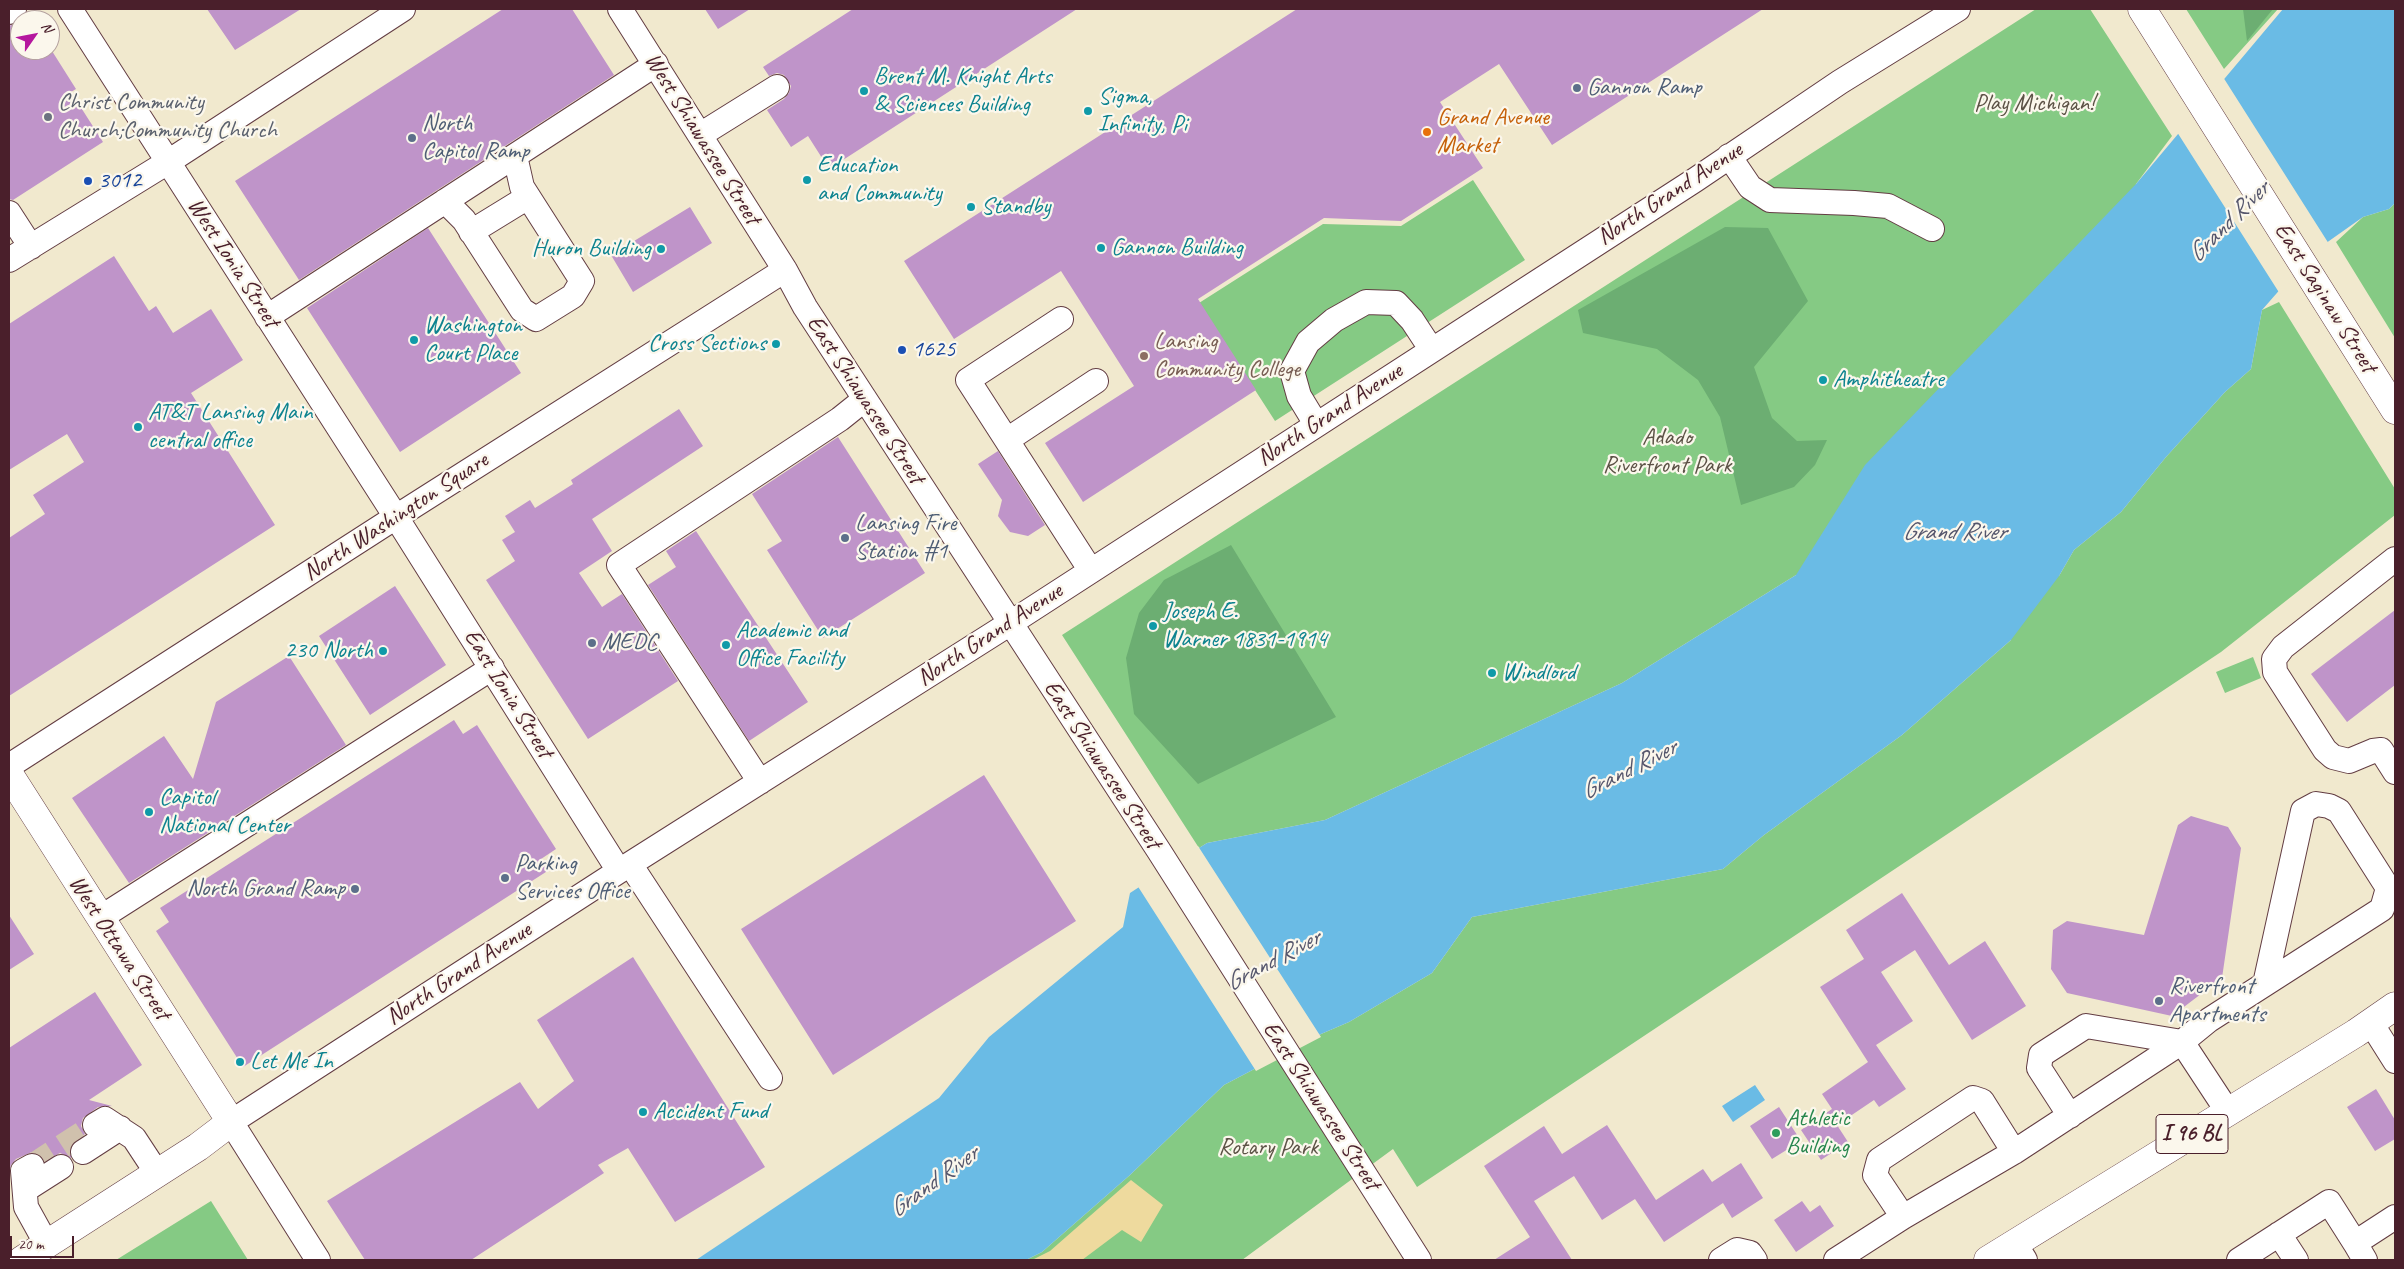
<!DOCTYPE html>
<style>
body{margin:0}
#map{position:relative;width:2404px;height:1269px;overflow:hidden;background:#f1e9ce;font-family:Caveat,sans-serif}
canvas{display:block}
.frame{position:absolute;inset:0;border:10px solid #4a1f2b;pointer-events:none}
.north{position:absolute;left:10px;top:10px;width:50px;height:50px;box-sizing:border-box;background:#fbf7ec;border:1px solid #b4a19f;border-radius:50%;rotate:57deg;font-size:14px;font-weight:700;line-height:20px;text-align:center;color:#4a1f2b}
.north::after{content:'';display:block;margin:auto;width:18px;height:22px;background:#b5179e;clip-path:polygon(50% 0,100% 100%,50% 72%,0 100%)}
.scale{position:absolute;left:10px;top:1236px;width:64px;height:22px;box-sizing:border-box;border:2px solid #4a1f2b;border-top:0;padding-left:6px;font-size:15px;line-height:18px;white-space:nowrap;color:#4a1f2b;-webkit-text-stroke:4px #fbf7ec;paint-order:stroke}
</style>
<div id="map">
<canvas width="2404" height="1269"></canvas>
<div class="frame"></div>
<div class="north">N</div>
<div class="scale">20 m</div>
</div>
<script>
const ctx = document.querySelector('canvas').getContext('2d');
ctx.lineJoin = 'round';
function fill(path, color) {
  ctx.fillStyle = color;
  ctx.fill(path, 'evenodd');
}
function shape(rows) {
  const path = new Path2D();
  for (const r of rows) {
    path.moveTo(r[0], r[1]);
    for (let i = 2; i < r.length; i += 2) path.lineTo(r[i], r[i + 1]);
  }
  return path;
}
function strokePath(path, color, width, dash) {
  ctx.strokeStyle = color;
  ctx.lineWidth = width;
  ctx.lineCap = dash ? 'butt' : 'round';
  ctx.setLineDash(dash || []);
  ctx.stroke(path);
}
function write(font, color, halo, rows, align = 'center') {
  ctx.font = font + ' Caveat,sans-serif';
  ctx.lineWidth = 4.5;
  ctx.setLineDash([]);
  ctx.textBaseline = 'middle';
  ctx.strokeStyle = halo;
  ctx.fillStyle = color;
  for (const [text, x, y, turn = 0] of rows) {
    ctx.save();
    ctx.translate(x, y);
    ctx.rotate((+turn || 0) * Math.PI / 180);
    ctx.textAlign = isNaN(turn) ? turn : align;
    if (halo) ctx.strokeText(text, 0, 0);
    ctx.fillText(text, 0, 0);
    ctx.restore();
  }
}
fill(shape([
 [2036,9,2090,9,2172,136,2136,184,2059,576,2074,550,2121,512,2166,457,2225,392,2251,369,2262,310,2279,302,2395,489,2395,515,2221,652,1417,1187,1393,1149,1242,1260,1026,1260,1042,1252,1130,1175,1224,1085,1321,1034,1349,1022,1432,973,1472,917,1723,869,1764,835,1902,735,2011,640,1796,575,1622,683,1325,820,1207,843,1199,848,1062,635],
 [2186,9,2278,9,2224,69],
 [1473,180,1525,260,1275,421,1199,303,1323,224,1401,226],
 [2395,203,2395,338,2336,242,2363,217,2389,209],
 [2253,657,2261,678,2225,693,2216,672],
 [211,1201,248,1260,116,1260]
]), '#85ca84');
fill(shape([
 [2243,9,2273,9,2247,41],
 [1725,227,1768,228,1808,301,1754,367,1772,418,1797,441,1827,440,1815,465,1794,487,1741,505,1720,417,1698,380,1657,349,1583,333,1578,310],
 [1231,545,1336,717,1198,784,1134,714,1126,658,1139,613,1164,580]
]), '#6cae72');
fill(shape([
 [1131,1180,1163,1205,1141,1242,1122,1230,1082,1260,1032,1260,1050,1251]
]), '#eeda9e');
fill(shape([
 [2283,9,2395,9,2395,203,2389,209,2363,217,2312,253,2262,310,2251,369,2225,392,2166,457,2121,512,2074,550,2059,576,2011,640,1902,735,1764,835,1723,869,1472,917,1432,973,1349,1022,1321,1034,1224,1085,1130,1175,1042,1252,1026,1260,696,1260,939,1098,989,1037,1123,927,1130,893,1199,848,1207,843,1325,820,1622,683,1796,575,1865,465,2136,184],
 [1755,1085,1765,1100,1733,1122,1722,1106]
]), '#6abbe5');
fill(shape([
 [2223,77,2329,244,2314,255,2280,294,2177,132],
 [1198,846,1321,1037,1256,1071,1137,885]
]), '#f1e9ce');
fill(shape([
 [207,9,301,9,235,50],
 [503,9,572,9,614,75,299,280,235,181],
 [705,9,750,9,718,29],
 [853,9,1077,9,829,169,808,136,791,147,767,110,784,99,789,93,791,86,784,75,777,73,769,76,763,67],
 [1297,9,1763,9,1552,145,1499,64,1440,102,1483,168,1401,221,1324,218,1198,299,1256,390,1083,502,1045,443,1134,386,1061,271,954,339,904,261],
 [20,21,20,50,47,50,49,54,52,51,76,89,71,92,103,142,13,200,9,199,9,26],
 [690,207,712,243,633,292,611,255],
 [428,228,521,373,400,452,307,308],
 [114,256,149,311,156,306,173,333,211,309,243,360,191,393,275,525,9,696,9,538,45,514,33,495,84,462,67,434,9,470,9,324],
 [679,409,703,446,592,519,612,551,579,573,602,607,622,594,678,681,588,739,486,580,515,561,502,540,515,532,505,516,530,500,535,508,573,484,571,480],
 [838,437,925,573,823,638,767,550,782,541,752,494],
 [998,451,1045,525,1028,536,1010,532,998,516,1002,500,978,464],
 [696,531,808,702,749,741,648,585,676,567,666,551],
 [395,586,446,665,370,715,319,636],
 [2395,610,2395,685,2347,722,2311,674],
 [289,656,346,745,129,883,72,798,164,736,193,779,216,702],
 [454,720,463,734,477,725,556,849,541,859,549,870,243,1067,156,931,169,922,160,908],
 [984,775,1076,921,833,1075,741,929],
 [2191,816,2228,827,2241,848,2222,978,2172,1016,2067,993,2051,969,2053,930,2067,921,2144,935,2178,825],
 [1902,893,1949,965,1985,941,2026,1006,1972,1040,1915,950,1881,972,1913,1021,1876,1045,1906,1089,1879,1107,1874,1100,1837,1125,1848,1142,1821,1160,1801,1130,1832,1109,1822,1094,1868,1062,1820,987,1864,959,1846,930],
 [9,915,34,954,9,970],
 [633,957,765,1167,675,1222,628,1148,598,1165,604,1173,471,1260,365,1260,327,1201,520,1082,538,1109,574,1081,537,1020],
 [95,992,142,1065,89,1100,112,1106,98,1107,83,1118,81,1126,85,1134,71,1145,71,1158,60,1153,45,1161,39,1155,32,1152,16,1159,11,1165,9,1173,9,1048],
 [2376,1089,2395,1120,2395,1139,2375,1151,2347,1107],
 [1779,1107,1801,1141,1772,1159,1750,1126],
 [1607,1125,1656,1200,1703,1169,1712,1182,1741,1163,1763,1198,1732,1218,1723,1203,1664,1242,1635,1199,1602,1220,1574,1176,1534,1201,1572,1260,1494,1260,1530,1237,1484,1166,1544,1126,1562,1154],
 [1802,1201,1810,1212,1820,1205,1834,1226,1796,1252,1774,1220]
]), '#bf94c9');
strokePath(shape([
 [32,1166,95,1125]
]), '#d0c1ad', 24, [24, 12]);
const minor = shape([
 [70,9,396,517,619,871],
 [620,9,785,270,805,307,1159,851,1419,1260],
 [9,12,14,9],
 [700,135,777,87],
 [1729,156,1750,187,1770,200,1854,203,1888,206,1932,229],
 [445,201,464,220,522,310,536,319,573,296,582,281,522,187,515,156],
 [9,213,31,247],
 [471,232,528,197],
 [9,260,168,162,403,9],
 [267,317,656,64],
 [1061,319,968,380,1091,571],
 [1316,424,1299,396,1292,371,1308,342,1334,320,1366,302,1396,303,1412,320,1431,349],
 [1007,440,1096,381],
 [2395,559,2283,647,2274,659,2275,672,2325,750,2333,757,2349,761,2373,751,2381,750,2395,772],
 [9,766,396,517,785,270],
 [760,782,619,565,840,419,865,399],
 [630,864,770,1078],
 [100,918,492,668],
 [2371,1023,2395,1061],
 [2070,1116,2039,1068,2041,1055,2086,1026,2182,1042,2228,1112],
 [95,1125,105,1119,134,1138,157,1173],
 [83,1152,120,1128],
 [32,1166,23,1171,26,1207,47,1245],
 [25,1190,61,1167],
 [1903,1217,1875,1175,1879,1160,1973,1098,1982,1101,2014,1152],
 [2279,1234,2296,1260],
 [2355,1243,2365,1260],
 [2015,1244,2025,1260],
 [318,1260,231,1122,630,864,1009,624,1695,180,1840,82,1958,9],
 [1721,1260,1737,1250,1750,1253,1755,1260],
 [1836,1260,1903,1217,2014,1152,2182,1042,2209,1020,2382,909,2388,888,2339,811,2329,806,2316,804,2303,811,2265,984],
 [2239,1260,2329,1202,2355,1243,2395,1217]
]);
const major = shape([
 [2142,9,2395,410],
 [9,774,231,1122,198,1147,22,1260],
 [1988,1260,2356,1033,2395,1006]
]);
strokePath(minor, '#633d43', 26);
strokePath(major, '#633d43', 29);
strokePath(minor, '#fff', 24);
strokePath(major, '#fff', 28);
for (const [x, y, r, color] of [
 [1577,88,5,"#5c6f8a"],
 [864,91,5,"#0f9aa8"],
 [1088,111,5,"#0f9aa8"],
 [48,117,5,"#6b7280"],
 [1427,132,5,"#e8710a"],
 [412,138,5,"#5c6f8a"],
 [807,180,5,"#0f9aa8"],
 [88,181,5,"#1a4fb4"],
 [971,207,5,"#0f9aa8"],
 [1101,248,5,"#0f9aa8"],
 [661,249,5,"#0f9aa8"],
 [414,340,5,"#0f9aa8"],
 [776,344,5,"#0f9aa8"],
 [902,350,5,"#1a4fb4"],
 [1144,356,5,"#8d6e63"],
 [1823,380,5,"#0f9aa8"],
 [138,427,5,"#0f9aa8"],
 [845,538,5,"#5c6f8a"],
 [1153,626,5,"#0f9aa8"],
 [592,643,5,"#5c6f8a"],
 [726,645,5,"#0f9aa8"],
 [383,651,5,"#0f9aa8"],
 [1492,673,5,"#0f9aa8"],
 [149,812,5,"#0f9aa8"],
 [505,878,5,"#5c6f8a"],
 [355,889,5,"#5c6f8a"],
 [2159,1001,5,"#5c6f8a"],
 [240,1062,5,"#0f9aa8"],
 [643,1112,5,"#0f9aa8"],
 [1776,1133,5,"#2e9e5b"]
]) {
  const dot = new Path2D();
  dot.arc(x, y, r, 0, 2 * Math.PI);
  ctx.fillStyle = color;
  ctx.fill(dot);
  strokePath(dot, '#fbf7ec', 2);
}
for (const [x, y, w] of [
 [2192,1134,72]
]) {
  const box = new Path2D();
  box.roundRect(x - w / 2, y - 19.5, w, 39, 4);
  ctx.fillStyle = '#fbf7ec';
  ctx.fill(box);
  strokePath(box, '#4a1f2b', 1);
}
write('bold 22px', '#4a1f2b', null, [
 ["I 96 BL",2192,1134]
]);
write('24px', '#0d838f', '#fbf7ec', [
 ["Brent M. Knight Arts",874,77],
 ["& Sciences Building",874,105],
 ["Sigma,",1098,97],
 ["Infinity, Pi",1098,125],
 ["Education",817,166],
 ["and Community",817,194],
 ["Standby",981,207],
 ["Gannon Building",1111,248],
 ["Huron Building",651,249,"right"],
 ["Washington",424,326],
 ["Court Place",424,354],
 ["Cross Sections",766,344,"right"],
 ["Amphitheatre",1833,380],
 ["AT&T Lansing Main",148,413],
 ["central office",148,441],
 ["Joseph E.",1163,612],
 ["Warner 1831-1914",1163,640],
 ["Academic and",736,631],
 ["Office Facility",736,659],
 ["230 North",373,651,"right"],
 ["Windlord",1502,673],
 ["Capitol",159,798],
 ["National Center",159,826],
 ["Let Me In",250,1062],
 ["Accident Fund",653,1112]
], 'left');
write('24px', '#4e5e75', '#fbf7ec', [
 ["Gannon Ramp",1587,88],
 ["North",422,124],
 ["Capitol Ramp",422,152],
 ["Lansing Fire",855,524],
 ["Station #1",855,552],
 ["MEDC",602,643],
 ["Parking",515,864],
 ["Services Office",515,892],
 ["North Grand Ramp",345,889,"right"],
 ["Riverfront",2169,987],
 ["Apartments",2169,1015]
], 'left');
write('24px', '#5b616d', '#fbf7ec', [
 ["Christ Community",58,103],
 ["Church;Community Church",58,131]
], 'left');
write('24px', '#5c5246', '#fbf7ec', [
 ["Play Michigan!",2034,104],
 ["Adado",1667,438],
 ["Riverfront Park",1667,466],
 ["Rotary Park",1268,1148]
]);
write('24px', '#c56008', '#fbf7ec', [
 ["Grand Avenue",1437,118],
 ["Market",1437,146]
], 'left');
write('24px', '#4a1f2b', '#fbf7ec', [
 ["West Shiawassee Street",702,139,58],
 ["North Grand Avenue",1670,194,-33],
 ["West Ionia Street",233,263,57],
 ["East Saginaw Street",2325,298,58],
 ["East Shiawassee Street",865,400,57],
 ["North Grand Avenue",1330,415,-33],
 ["North Washington Square",396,517,-33],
 ["North Grand Avenue",990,635,-33],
 ["East Ionia Street",508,694,58],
 ["East Shiawassee Street",1102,765,57],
 ["West Ottawa Street",119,948,57],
 ["North Grand Avenue",459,974,-33],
 ["East Shiawassee Street",1321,1106,57]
]);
write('24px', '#164399', '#fbf7ec', [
 ["3012",98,181],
 ["1625",912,350]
], 'left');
write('24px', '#785e54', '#fbf7ec', [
 ["Lansing",1154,342],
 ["Community College",1154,370]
], 'left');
write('24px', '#27864d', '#fbf7ec', [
 ["Athletic",1786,1119],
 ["Building",1786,1147]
], 'left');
write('italic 25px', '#55566c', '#fbf7ec', [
 ["Grand River",2229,222,-45],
 ["Grand River",1954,532],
 ["Grand River",1629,770,-27],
 ["Grand River",1273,961,-28],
 ["Grand River",934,1182,-36]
]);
</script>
